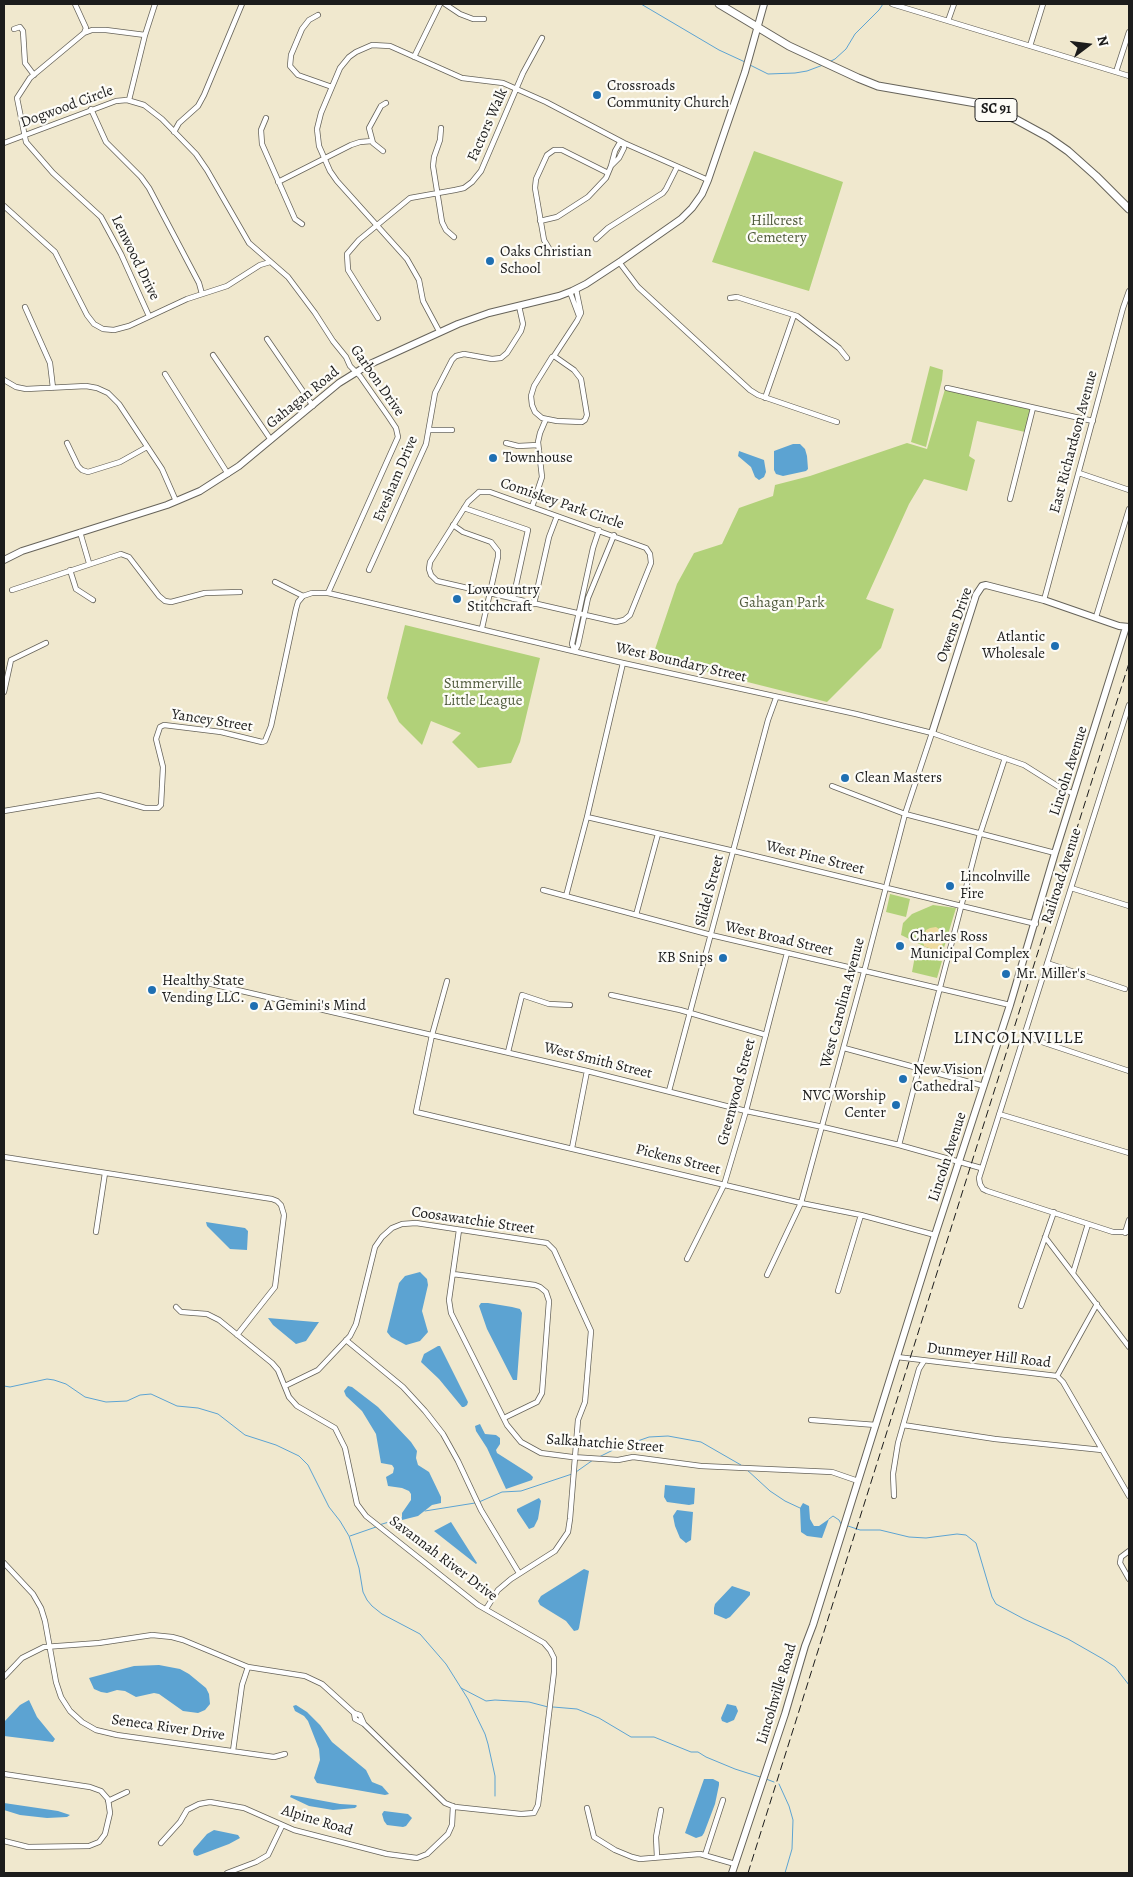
<!DOCTYPE html>
<style>
body{margin:0}
#map{position:relative;width:1133px;height:1877px;overflow:hidden;background:#f0e8ce;font-family:Alegreya,serif}
canvas{display:block}
.frame{position:absolute;inset:0;border:5px solid #1c1c1c;pointer-events:none}
.north{position:absolute;left:1063px;top:20px;width:50px;height:50px;-webkit-text-stroke:4px #fdfcf7;paint-order:stroke;rotate:75deg;font-size:14px;font-weight:700;line-height:20px;text-align:center;color:#1c1c1c}
.north::after{content:'';display:block;margin:auto;width:18px;height:22px;background:#1c1c1c;clip-path:polygon(50% 0,100% 100%,50% 72%,0 100%)}
</style>
<div id="map">
<canvas width="1133" height="1877"></canvas>
<div class="frame"></div>
<div class="north">N</div>
</div>
<script>
const ctx = document.querySelector('canvas').getContext('2d');
ctx.lineJoin = 'round';
function fill(path, color) {
  ctx.fillStyle = color;
  ctx.fill(path, 'evenodd');
}
function shape(rows) {
  const path = new Path2D();
  for (const r of rows) {
    path.moveTo(r[0], r[1]);
    for (let i = 2; i < r.length; i += 2) path.lineTo(r[i], r[i + 1]);
  }
  return path;
}
function strokePath(path, color, width, dash) {
  ctx.strokeStyle = color;
  ctx.lineWidth = width;
  ctx.lineCap = dash ? 'butt' : 'round';
  ctx.setLineDash(dash || []);
  ctx.stroke(path);
}
function write(font, color, halo, rows, align = 'center') {
  ctx.font = font + ' Alegreya,serif';
  ctx.lineWidth = 4.5;
  ctx.setLineDash([]);
  ctx.textBaseline = 'middle';
  ctx.strokeStyle = halo;
  ctx.fillStyle = color;
  for (const [text, x, y, turn = 0] of rows) {
    ctx.save();
    ctx.translate(x, y);
    ctx.rotate((+turn || 0) * Math.PI / 180);
    ctx.textAlign = isNaN(turn) ? turn : align;
    if (halo) ctx.strokeText(text, 0, 0);
    ctx.fillText(text, 0, 0);
    ctx.restore();
  }
}
fill(shape([
 [754,151,843,182,809,291,712,262],
 [930,366,943,370,942,380,926,447,911,442],
 [946,386,1031,409,1025,432,977,421,969,456,975,460,967,491,924,479,909,504,866,599,894,609,881,648,827,702,652,658,677,584,694,553,722,544,739,508,773,496,775,485,810,476,907,443,927,449],
 [405,625,540,658,520,742,511,763,478,768,452,742,461,733,431,721,422,745,399,722,387,698],
 [890,894,910,899,906,917,886,912],
 [933,905,956,908,943,951,938,953,901,935,903,923,912,914],
 [915,956,942,961,937,978,912,972]
]), '#b1d179');
fill(shape([
 [936,927,945,933,941,950,939,952,924,946,923,941,926,930,930,928]
]), '#eeda9e');
fill(shape([
 [793,444,800,444,805,449,807,456,808,469,806,471,783,476,776,474,774,470,774,451],
 [739,451,764,460,766,472,764,477,759,480,755,477,751,467,738,456],
 [206,1222,245,1228,248,1231,247,1250,230,1249,207,1226],
 [420,1272,427,1279,428,1285,422,1311,428,1332,420,1341,406,1345,391,1337,387,1332,399,1283,405,1276],
 [481,1303,488,1303,512,1307,520,1309,522,1313,517,1380,513,1380,487,1329,479,1306],
 [268,1318,315,1322,319,1322,306,1341,296,1344,273,1325],
 [438,1346,440,1346,468,1402,467,1405,464,1407,462,1407,439,1379,421,1362,424,1354],
 [348,1386,352,1387,378,1407,411,1442,417,1451,416,1458,418,1465,429,1472,441,1497,441,1503,432,1505,418,1516,402,1520,402,1513,411,1500,411,1494,409,1491,402,1488,388,1486,386,1477,393,1473,394,1468,392,1465,381,1463,376,1434,362,1411,346,1396,344,1391],
 [480,1424,485,1434,496,1435,500,1438,500,1444,496,1450,497,1453,530,1474,533,1477,532,1480,506,1489,487,1448,476,1431,475,1426],
 [665,1485,695,1488,694,1504,689,1505,667,1502,664,1497],
 [539,1498,541,1501,538,1519,534,1527,529,1529,517,1511,517,1509],
 [803,1503,809,1506,810,1519,814,1526,819,1526,829,1519,822,1538,807,1536,801,1532,800,1508],
 [677,1510,693,1512,691,1540,686,1543,680,1538,675,1526,673,1516],
 [451,1522,477,1563,476,1564,434,1531],
 [584,1569,589,1571,579,1628,578,1630,574,1631,566,1621,540,1605,538,1601,541,1596],
 [732,1586,750,1592,750,1595,730,1617,726,1619,714,1614,714,1608,715,1604],
 [159,1665,180,1669,189,1674,206,1688,209,1694,210,1704,205,1710,198,1713,183,1711,159,1694,154,1693,136,1697,125,1691,117,1690,107,1693,101,1692,94,1689,89,1678,134,1666],
 [29,1700,37,1717,55,1739,53,1742,4,1736,4,1722,20,1705],
 [727,1704,736,1706,738,1711,734,1720,727,1723,722,1721,721,1718],
 [296,1705,307,1712,320,1725,332,1742,366,1770,372,1782,382,1786,389,1794,385,1795,317,1783,314,1778,320,1760,319,1749,308,1721,304,1716,295,1711,293,1706],
 [704,1779,713,1779,719,1782,719,1785,715,1804,704,1833,702,1836,696,1838,685,1833],
 [291,1795,340,1804,356,1805,357,1806,355,1808,333,1810,309,1806,290,1797],
 [4,1803,58,1811,70,1815,67,1817,47,1818,20,1815,4,1810],
 [384,1811,408,1814,412,1818,406,1826,403,1827,387,1825,384,1821,382,1814],
 [214,1830,238,1835,240,1838,229,1844,197,1856,194,1855,193,1851,194,1849,207,1834]
]), '#5ca3d2');
strokePath(shape([
 [641,4,719,50,745,62],
 [829,62,835,59,846,49,855,34,879,10,883,4],
 [750,65,768,74,795,73,807,71,823,65],
 [4,1386,10,1387,47,1379,54,1380,66,1384,85,1397,106,1402,127,1401,140,1395,151,1394,177,1406,198,1408,218,1414,245,1435,276,1445,299,1456,308,1465,329,1507,340,1521,349,1536,359,1568,363,1592,367,1600,372,1606,382,1614,420,1634,446,1664,468,1699,485,1734,488,1744,495,1776,495,1796],
 [599,1457,615,1449,649,1437,668,1436,701,1442,741,1465],
 [746,1469,770,1491,785,1501,800,1508],
 [576,1472,593,1460],
 [479,1502,502,1492,521,1491,572,1474],
 [425,1511,475,1503],
 [829,1519,833,1516,839,1520,841,1524],
 [379,1525,402,1518],
 [848,1526,860,1530,880,1530,909,1537,926,1538,957,1534,966,1535,976,1543,992,1597,996,1604,1024,1619,1068,1639,1103,1659,1115,1667,1129,1685],
 [350,1536,376,1527],
 [461,1688,486,1701,495,1700,529,1702,548,1707],
 [553,1707,577,1709,599,1718,631,1737,654,1737,691,1752,698,1752,706,1757,735,1769,760,1777],
 [766,1779,774,1782],
 [779,1784,789,1806,793,1820,792,1849,785,1873]
]), '#5ca3d2', 1);
const street = shape([
 [75,4,86,28,84,33],
 [445,4,460,14,473,19,484,19],
 [892,4,1129,76],
 [318,15,309,20,302,29,291,55,290,66,298,75,332,87],
 [948,21,954,4],
 [14,29,20,27,23,31,25,63,34,75],
 [145,35,106,30,92,30,84,33,30,78,17,98,26,142,53,173,101,217,121,254,149,316],
 [1030,46,1043,4],
 [414,57,440,4],
 [1116,72,1129,32],
 [129,100,145,35,155,4],
 [91,109,106,142,141,177,149,188,199,283,202,294],
 [266,118,261,130,262,144,295,219,302,224],
 [441,128,440,140,434,157,433,166,442,222,446,230,454,237],
 [174,132,179,123,198,106,204,95,242,4],
 [4,143,116,101,127,100,144,105,162,119,196,154,207,170,249,243,288,277,315,313,333,341,346,357,350,366,360,376,388,416,396,428,398,437,328,593],
 [624,143,624,148,619,158,611,166,615,151,619,144,624,143],
 [383,151,373,143,369,128,381,106,386,103],
 [278,182,351,145,360,142,372,141],
 [4,206,55,252,87,315,94,324,103,329,114,330,129,326,187,299,227,286,260,265,270,262],
 [540,221,557,217,588,197,606,178,611,166],
 [596,239,608,228,663,193,666,189,677,167],
 [553,255,544,240,535,188,536,179,547,155,554,150,562,150,608,173],
 [619,262,638,287,750,390,758,395,837,422],
 [570,292,579,316],
 [730,298,737,297,797,316,839,348,847,358],
 [25,307,50,363,53,388],
 [378,318,348,270,347,254,359,240,410,198,455,190,464,188,472,182,481,171,523,73,542,38],
 [439,331,423,301,419,280,407,259,337,181,330,171,319,146,317,129,321,113,340,68,349,57,356,52,372,45,390,46,462,78,503,83,546,102,624,143,708,180],
 [267,339,313,406],
 [213,355,271,440],
 [554,356,574,370,581,379,587,415,585,420,582,422,557,421,542,418,535,412,532,405,531,396,534,386,552,357,554,356,577,321,581,313,576,289],
 [165,374,228,474],
 [4,380,16,387,26,389,86,386,97,388,108,393,119,404,162,469,176,501],
 [947,388,1093,421],
 [765,398,794,315],
 [429,430,452,430],
 [67,443,78,466,82,470,88,472,120,462,147,447],
 [506,443,518,446,538,445],
 [1079,473,1129,490],
 [479,492,490,492,646,548,650,554,651,563,630,615,624,620,616,622,437,581,431,575,429,569,430,562,468,502,479,492],
 [1010,499,1033,408],
 [532,507,542,477,538,442,540,433,546,419],
 [464,508,528,530,513,599],
 [453,525,463,532,491,542,498,551,498,557,482,628],
 [80,532,89,563],
 [70,570,76,589,93,600],
 [369,570,426,444,435,393,452,360,456,356,464,354,492,359,501,358,507,353,521,331,523,324,519,306],
 [275,582,303,596,312,593,328,593,358,600,623,663,856,714,932,733,1024,765,1059,787,1074,794],
 [12,590,121,554,129,557,159,596,165,601,171,602,205,593,240,592],
 [1044,600,1123,308,1129,291],
 [534,604,549,537,557,516],
 [1096,617,1129,509],
 [575,651,572,644,593,548,599,530],
 [575,651,578,645,588,598,614,535],
 [4,692,11,660,46,643],
 [1129,705,979,1178,980,1184,983,1189,987,1191,1113,1232,1129,1232],
 [832,786,905,814,1055,853],
 [4,811,99,795,145,808,158,808,161,805,163,767,156,739,160,727,164,725,221,732,262,742,265,741,271,726,296,609,298,602,303,596],
 [587,817,734,851,1036,924],
 [1071,888,1129,906],
 [543,890,711,935,1010,1005],
 [566,896,587,817,623,663],
 [636,915,658,834],
 [1047,963,1125,989],
 [447,981,432,1035,416,1112,801,1203,861,1215,935,1235],
 [207,983,587,1071,746,1111,823,1127,899,1145,981,1168],
 [611,995,680,1010,766,1035],
 [1024,1036,1129,1071],
 [844,1048,984,1086],
 [508,1052,522,995,549,1004,570,1005],
 [669,1091,768,720,776,698],
 [999,1114,1129,1153],
 [899,1145,980,834,1005,758],
 [572,1148,587,1071],
 [4,1157,272,1199,277,1201,281,1205,284,1215,275,1287,237,1335],
 [459,1230,449,1300,451,1313,507,1425,521,1442,541,1453,572,1457,618,1460,633,1457,701,1466,832,1472,858,1481],
 [96,1232,105,1173],
 [1125,1233,1129,1220],
 [1045,1237,1129,1347],
 [687,1259,724,1185,746,1111,787,953],
 [1073,1273,1088,1224],
 [453,1274,535,1285,540,1287,546,1292,549,1301,542,1393,537,1402,504,1418],
 [767,1275,801,1203,864,972,905,814,932,733],
 [838,1291,861,1215],
 [1021,1306,1054,1212],
 [346,1340,403,1387,425,1411,443,1434,458,1461,481,1510,519,1573],
 [897,1357,1057,1376,1063,1382,1129,1496],
 [1057,1376,1097,1304],
 [285,1386,318,1370,350,1336,356,1324,375,1247,382,1237,392,1228,402,1224,416,1223,547,1243,554,1250,591,1331,585,1402,578,1420,570,1519,568,1532,555,1551,511,1579,498,1590,486,1609],
 [811,1420,876,1425],
 [903,1425,995,1439,1102,1450],
 [894,1496,893,1474,898,1443,919,1369,924,1361],
 [1129,1551,1121,1557,1120,1563,1129,1579],
 [4,1563,33,1594,41,1608,45,1621,56,1682,61,1697,70,1711,82,1722,96,1730,117,1735,274,1757,285,1754],
 [4,1677,22,1658,44,1647,99,1643,152,1635,172,1637,183,1640,248,1667,305,1676,322,1684,354,1713,360,1715,364,1724,445,1803,455,1807,521,1814,534,1813,538,1805,554,1672,554,1658,550,1650,544,1643,478,1605,366,1516,357,1504,345,1448,335,1428,297,1406,289,1397,278,1370,272,1363,219,1320,207,1314,181,1312,176,1307],
 [354,1713,355,1719,364,1724],
 [233,1751,242,1685,248,1667],
 [4,1774,90,1787,101,1791,108,1799,110,1813,105,1834,99,1842,89,1846,28,1847,4,1841],
 [108,1801,127,1792],
 [587,1808,594,1837,615,1850,632,1857,640,1859,700,1854,735,1864],
 [161,1843,180,1822,187,1810,199,1804,210,1802,244,1808,294,1830,387,1854,417,1858,427,1854,448,1834,452,1825,453,1806],
 [705,1855,723,1800],
 [657,1857,656,1837,661,1810],
 [227,1873,256,1862,268,1855,282,1826]
]);
const secondary = shape([
 [4,560,22,551,167,505,200,491,239,466,339,383,368,365,458,324,489,313,559,296,572,291,586,284,621,261,681,219,692,208,702,194,708,180,745,72,764,4],
 [932,733,976,595,982,586,986,585,1044,600,1119,626,1129,627],
 [732,1873,785,1714,805,1646,813,1625,935,1235,1010,1005,1055,853,1126,627]
]);
const primary = shape([
 [719,4,789,46,858,78,878,86,976,103,1015,119,1048,137,1068,151,1096,176,1129,209]
]);
strokePath(street, '#66635a', 6);
strokePath(secondary, '#66635a', 8);
strokePath(primary, '#66635a', 9);
strokePath(street, '#fff', 4.5);
strokePath(secondary, '#fff', 6);
strokePath(primary, '#fff', 7);
strokePath(shape([
 [748,1873,1129,663]
]), '#1c1c1c', 1, [8, 4]);
for (const [x, y, r, color] of [
 [597,95,5,"#1f6fb2"],
 [490,261,5,"#1f6fb2"],
 [493,458,5,"#1f6fb2"],
 [457,599,5,"#1f6fb2"],
 [1055,646,5,"#1f6fb2"],
 [845,778,5,"#1f6fb2"],
 [950,886,5,"#1f6fb2"],
 [900,946,5,"#1f6fb2"],
 [723,958,5,"#1f6fb2"],
 [1006,974,5,"#1f6fb2"],
 [152,990,5,"#1f6fb2"],
 [254,1006,5,"#1f6fb2"],
 [903,1079,5,"#1f6fb2"],
 [896,1105,5,"#1f6fb2"]
]) {
  const dot = new Path2D();
  dot.arc(x, y, r, 0, 2 * Math.PI);
  ctx.fillStyle = color;
  ctx.fill(dot);
  strokePath(dot, '#fdfcf7', 2);
}
for (const [x, y, w] of [
 [996,110,42]
]) {
  const box = new Path2D();
  box.roundRect(x - w / 2, y - 11.5, w, 23, 4);
  ctx.fillStyle = '#fdfcf7';
  ctx.fill(box);
  strokePath(box, '#1c1c1c', 1);
}
write('bold 14px', '#1c1c1c', null, [
 ["SC 91",996,110]
]);
write('15px', '#1c1c1c', '#fdfcf7', [
 ["Crossroads",607,86],
 ["Community Church",607,103],
 ["Oaks Christian",500,252],
 ["School",500,269],
 ["Townhouse",503,458],
 ["Lowcountry",467,590],
 ["Stitchcraft",467,607],
 ["Atlantic",1045,637,"right"],
 ["Wholesale",1045,654,"right"],
 ["Clean Masters",855,778],
 ["Lincolnville",960,877],
 ["Fire",960,894],
 ["Charles Ross",910,937],
 ["Municipal Complex",910,954],
 ["KB Snips",713,958,"right"],
 ["Mr. Miller's",1016,974],
 ["Healthy State",162,981],
 ["Vending LLC.",162,998],
 ["A Gemini's Mind",264,1006],
 ["New Vision",913,1070],
 ["Cathedral",913,1087],
 ["NVC Worship",886,1096,"right"],
 ["Center",886,1113,"right"]
], 'left');
write('15px', '#1c1c1c', '#fdfcf7', [
 ["Dogwood Circle",67,107,-20],
 ["Factors Walk",488,125,-66],
 ["Lenwood Drive",135,258,64],
 ["Garbon Drive",377,381,55],
 ["Gahagan Road",303,398,-39],
 ["East Richardson Avenue",1074,442,-75],
 ["Evesham Drive",396,479,-67],
 ["Comiskey Park Circle",562,504,19],
 ["Owens Drive",955,625,-70],
 ["West Boundary Street",681,663,13],
 ["Yancey Street",212,721,9],
 ["Lincoln Avenue",1069,771,-72],
 ["West Pine Street",815,858,14],
 ["Railroad Avenue",1062,876,-72],
 ["Slidel Street",710,891,-75],
 ["West Broad Street",779,939,13],
 ["West Carolina Avenue",843,1003,-75],
 ["West Smith Street",598,1061,14],
 ["Greenwood Street",737,1092,-75],
 ["Lincoln Avenue",948,1157,-72],
 ["Pickens Street",678,1160,14],
 ["Coosawatchie Street",473,1221,8],
 ["Dunmeyer Hill Road",989,1356,7],
 ["Salkahatchie Street",605,1444,4],
 ["Savannah River Drive",443,1559,37],
 ["Lincolnville Road",777,1694,-73],
 ["Seneca River Drive",168,1728,8],
 ["Alpine Road",317,1821,17]
]);
write('15px', '#505b3d', '#fdfcf7', [
 ["Hillcrest",777,221],
 ["Cemetery",777,238],
 ["Gahagan Park",782,603],
 ["Summerville",483,684],
 ["Little League",483,701]
]);
ctx.letterSpacing = '1px';
write('18px', '#1c1c1c', '#fdfcf7', [
 ["LINCOLNVILLE",1019,1039]
]);
ctx.letterSpacing = '0px';
</script>
